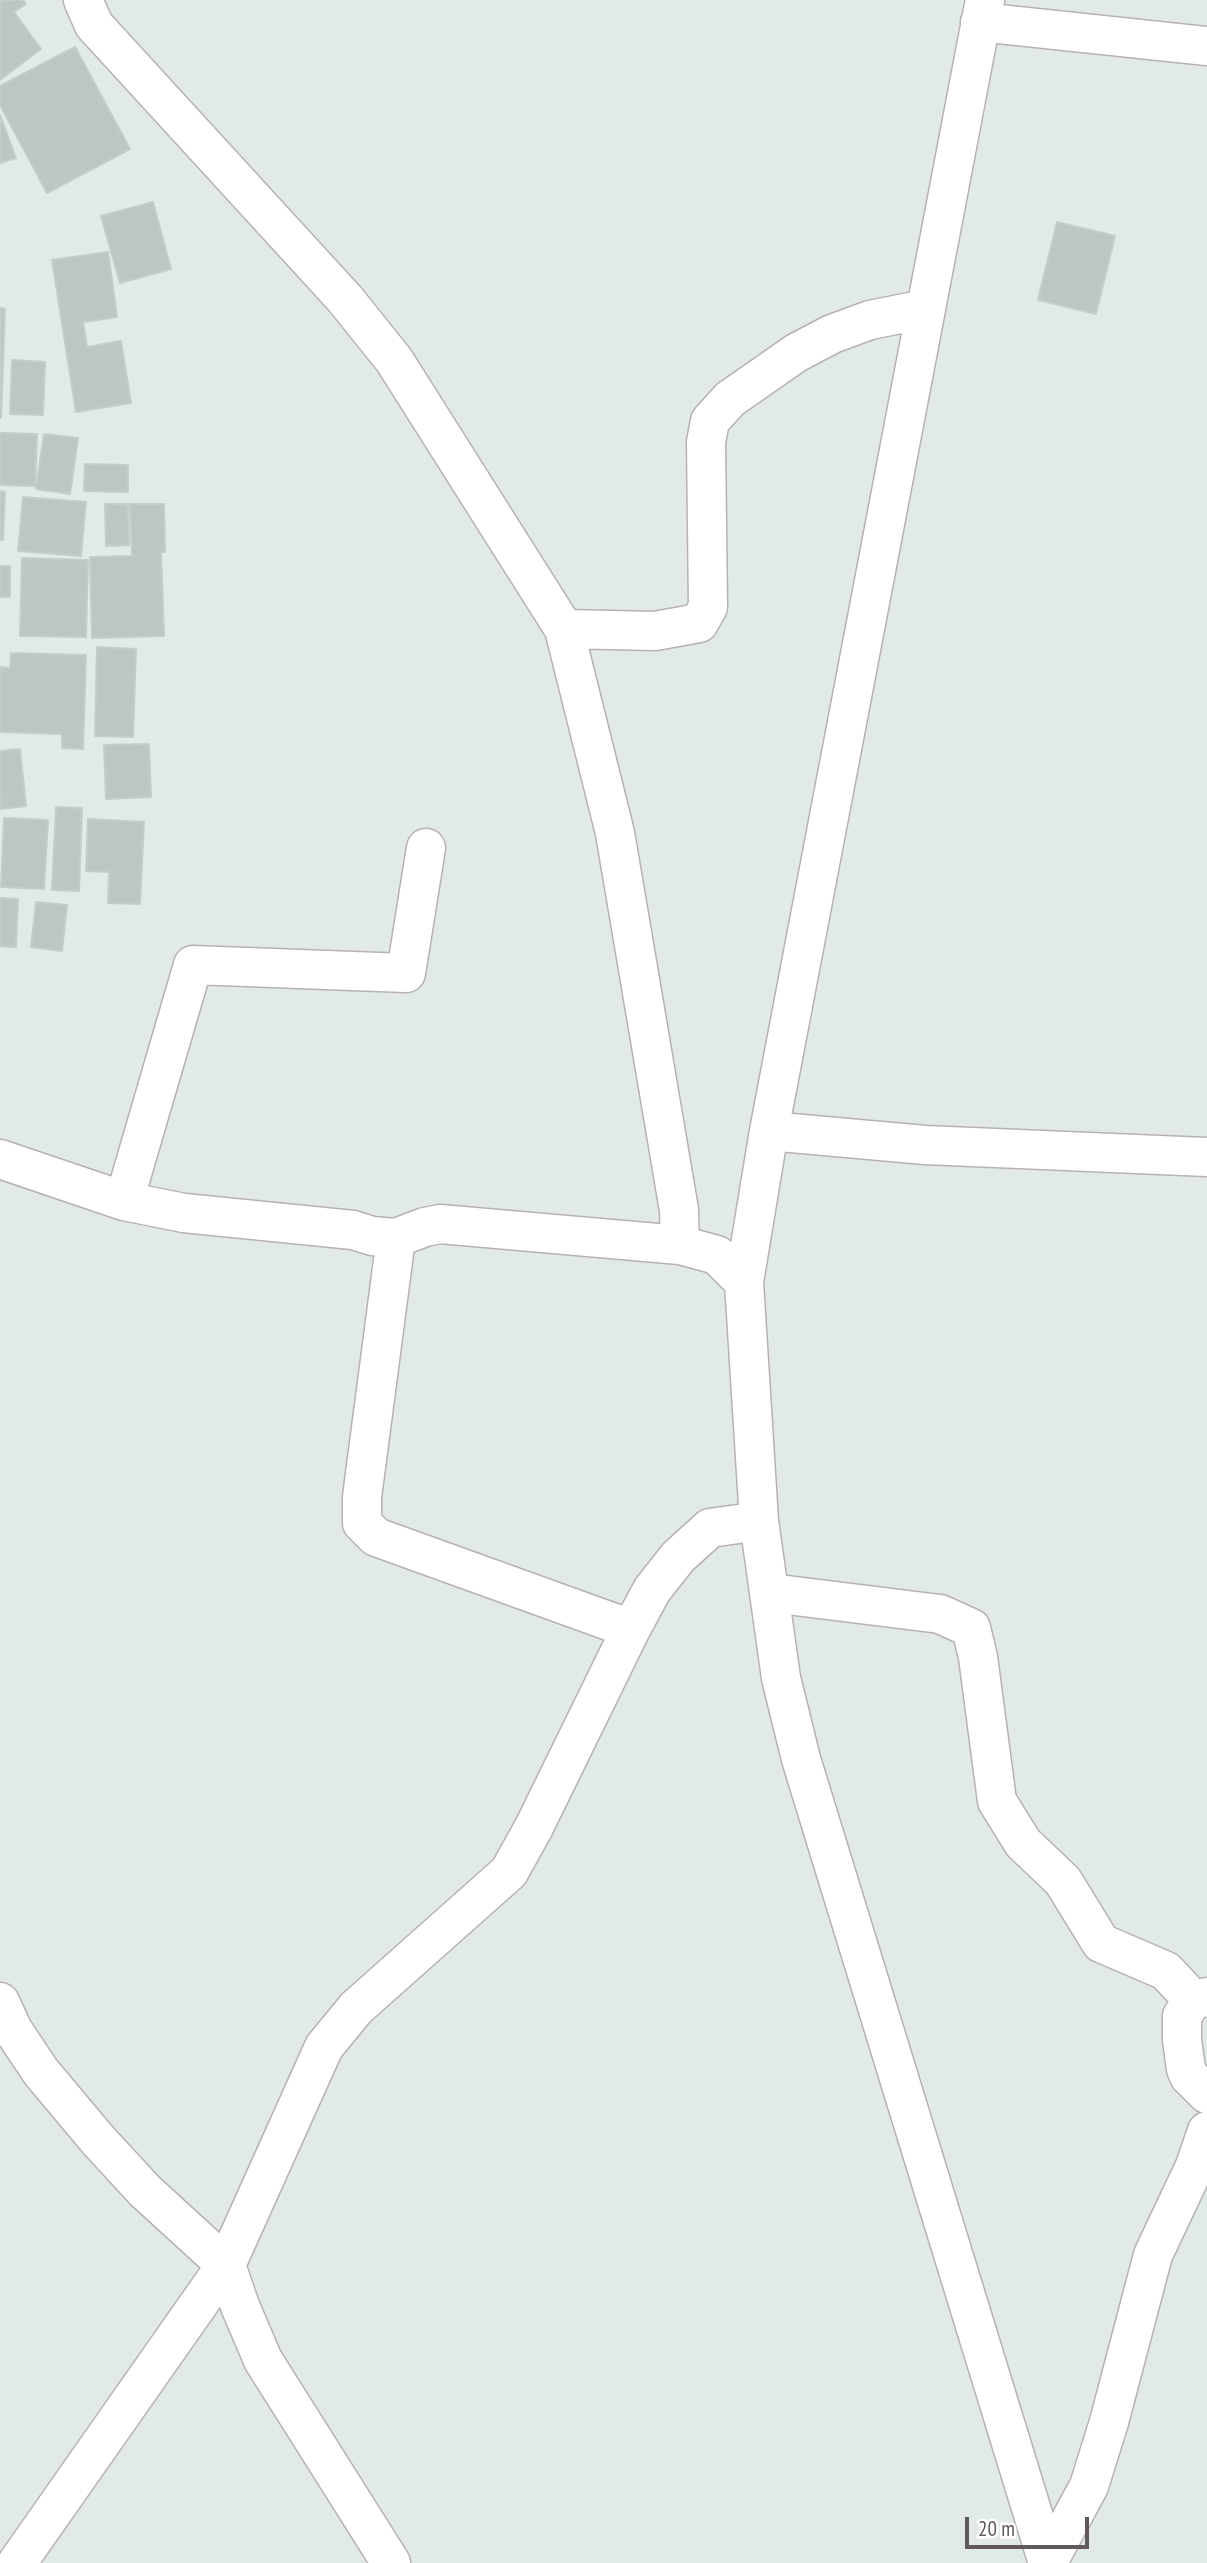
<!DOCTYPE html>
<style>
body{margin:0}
#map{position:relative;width:1207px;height:2563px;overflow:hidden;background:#e1eae9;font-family:"PT Sans Narrow",sans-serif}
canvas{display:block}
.scale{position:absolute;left:965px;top:2517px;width:124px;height:32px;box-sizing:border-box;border:4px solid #60595b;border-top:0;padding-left:9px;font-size:21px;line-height:24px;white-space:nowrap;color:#60595b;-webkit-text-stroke:5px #fff;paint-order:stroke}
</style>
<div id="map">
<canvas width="1207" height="2563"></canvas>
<div class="scale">20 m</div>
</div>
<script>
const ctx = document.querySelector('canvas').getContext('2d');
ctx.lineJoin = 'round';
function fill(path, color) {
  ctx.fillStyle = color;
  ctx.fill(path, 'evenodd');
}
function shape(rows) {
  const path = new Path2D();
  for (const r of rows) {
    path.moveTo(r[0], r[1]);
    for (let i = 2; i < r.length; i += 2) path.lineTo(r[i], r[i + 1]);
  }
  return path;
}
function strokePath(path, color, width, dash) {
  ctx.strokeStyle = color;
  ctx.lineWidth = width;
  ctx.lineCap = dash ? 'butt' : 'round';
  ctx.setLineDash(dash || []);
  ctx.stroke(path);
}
const building = shape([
 [0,0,23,0,26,4,14,12,41,49,0,80,0,0],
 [75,47,130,149,47,193,0,105,0,86,75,47],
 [0,115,16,158,0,163,0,115],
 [153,202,171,269,120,283,101,216,153,202],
 [1057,222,1115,236,1096,314,1038,300,1057,222],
 [108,252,117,317,83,322,87,347,121,341,131,403,76,412,52,260,108,252],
 [0,308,5,309,1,418,0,418,0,308],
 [12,360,45,362,43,415,10,414,12,360],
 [0,433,37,434,35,486,0,485,0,433],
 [44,434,78,438,70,494,36,489,44,434],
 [85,464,128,465,128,492,84,491,85,464],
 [0,491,5,492,3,540,0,540,0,491],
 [23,497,86,502,81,556,18,551,23,497],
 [105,504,128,504,129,545,106,546,105,504],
 [130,504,164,504,165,552,161,552,164,636,92,638,90,557,132,556,130,504],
 [22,558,88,560,86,637,20,636,22,558],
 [0,566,10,566,10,597,0,597,0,566],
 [97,647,136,649,133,737,95,736,97,647],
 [11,653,86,655,83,749,62,748,62,734,0,732,0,667,10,668,11,653],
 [149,744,151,797,106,799,104,745,149,744],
 [20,749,26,806,1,809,0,751,20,749],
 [56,807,82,808,79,891,52,890,56,807],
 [4,818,48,820,44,889,1,887,4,818],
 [88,819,144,822,140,904,108,903,109,872,86,871,88,819],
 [0,898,18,899,16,947,0,946,0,898],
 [36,902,67,905,62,951,31,947,36,902]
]);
fill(building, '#bdc6c4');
strokePath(building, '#c0cecc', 2);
const minor = shape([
 [83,0,94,25,345,299,394,360,564,629,615,833,679,1210,680,1245],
 [985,0,769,1131,744,1282,759,1521,781,1678,801,1759,1048,2563],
 [980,22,1207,46],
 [564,629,655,631,699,623,708,607,706,442,710,421,730,399,796,353,832,334,870,320,925,309],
 [769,1131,925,1145,1207,1157],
 [0,1159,124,1201,184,1213,353,1230,372,1236,396,1238,425,1227,440,1224,680,1245,717,1255,744,1282],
 [124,1201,193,965,406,973,426,848],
 [396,1238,362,1497,362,1523,376,1537,631,1629],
 [771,1593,940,1614,971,1628,978,1657,997,1801,1023,1843,1063,1881,1101,1943,1166,1971,1193,2000],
 [1207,1997,1193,2000,1182,2016,1182,2040,1186,2069,1189,2076,1207,2094],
 [0,2002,13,2030,41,2072,98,2140,145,2191,226,2265,240,2306,263,2360,391,2563],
 [1048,2562,1089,2486,1109,2422,1153,2255,1195,2166,1207,2131],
 [17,2563,226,2265,324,2047,356,2008,509,1872,534,1827,631,1629,652,1590,678,1557,710,1528,759,1521]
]);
strokePath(minor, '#b7b1b2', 41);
strokePath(minor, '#fff', 38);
</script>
